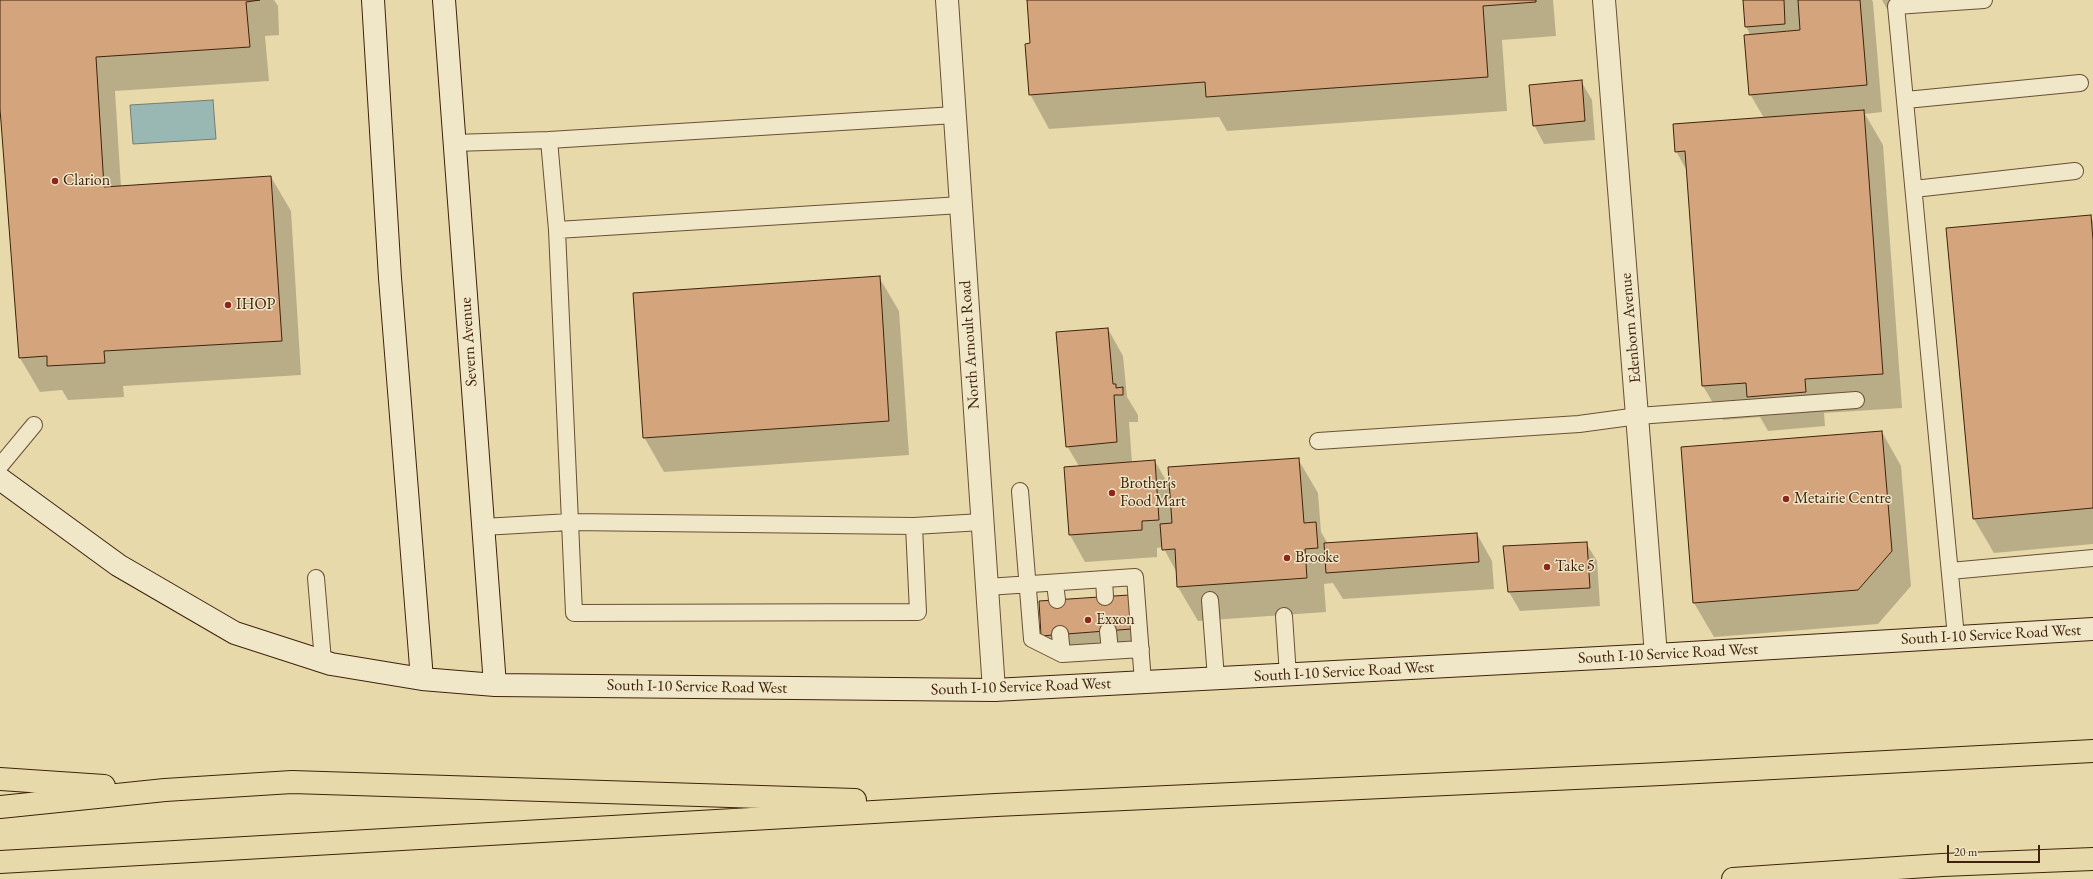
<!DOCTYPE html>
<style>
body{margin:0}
#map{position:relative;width:2093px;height:879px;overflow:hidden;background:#e8d9ab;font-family:"EB Garamond",serif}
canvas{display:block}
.scale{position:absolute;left:1947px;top:845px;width:93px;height:18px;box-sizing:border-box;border:2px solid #3f220c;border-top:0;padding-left:5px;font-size:12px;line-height:14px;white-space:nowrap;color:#3f220c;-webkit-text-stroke:3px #f0e6c8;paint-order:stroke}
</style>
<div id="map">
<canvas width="2093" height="879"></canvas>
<div class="scale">20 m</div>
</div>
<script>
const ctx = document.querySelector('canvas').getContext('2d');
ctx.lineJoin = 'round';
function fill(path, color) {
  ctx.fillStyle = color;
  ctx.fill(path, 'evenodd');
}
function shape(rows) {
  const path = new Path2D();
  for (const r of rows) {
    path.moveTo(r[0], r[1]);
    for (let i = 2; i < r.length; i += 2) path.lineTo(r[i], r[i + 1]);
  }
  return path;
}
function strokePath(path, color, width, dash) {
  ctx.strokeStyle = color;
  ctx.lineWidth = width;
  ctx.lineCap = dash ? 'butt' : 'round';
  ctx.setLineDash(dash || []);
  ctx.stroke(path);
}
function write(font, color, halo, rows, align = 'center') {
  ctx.font = font + ' "EB Garamond",serif';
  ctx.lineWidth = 3;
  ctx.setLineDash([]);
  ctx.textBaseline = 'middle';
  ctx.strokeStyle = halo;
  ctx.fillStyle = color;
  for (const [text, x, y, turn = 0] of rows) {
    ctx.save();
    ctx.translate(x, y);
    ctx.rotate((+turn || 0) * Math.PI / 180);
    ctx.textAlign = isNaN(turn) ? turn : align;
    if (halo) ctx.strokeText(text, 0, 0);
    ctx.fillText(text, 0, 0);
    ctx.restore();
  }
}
const water = shape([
 [213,100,216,139,133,144,130,105,213,100]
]);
fill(water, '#9ab8b3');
strokePath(water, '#767c70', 1);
fill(shape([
 [0,0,274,0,278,6,279,35,265,36,269,81,115,91,121,187,271,177,291,211,301,375,123,386,124,397,68,400,62,390,40,392,20,358,0,96],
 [1028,0,1553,0,1556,36,1502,40,1507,111,1227,131,1219,117,1049,129,1030,94,1031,44],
 [1744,0,1872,0,1873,2,1882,112,1865,114,1883,145,1902,408,1824,413,1825,426,1768,431,1760,417,1723,420,1703,386,1687,171,1676,151,1764,118,1750,94,1750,35,1746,26],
 [1882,0,1939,0,1940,6,1887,9],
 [1581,81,1592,100,1595,140,1544,144,1534,125],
 [2090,216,2093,221,2093,544,1994,553,1974,519],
 [879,277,899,311,909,455,664,472,644,437],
 [1108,329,1123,356,1127,397,1138,415,1138,422,1129,422,1132,463,1155,461,1171,489,1298,459,1318,493,1321,532,1328,544,1477,534,1492,561,1494,589,1343,599,1333,583,1324,584,1326,612,1198,621,1178,587,1178,575,1163,547,1157,548,1157,557,1085,562,1070,535,1065,467,1079,466,1067,446],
 [1882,432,1901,466,1911,586,1878,624,1714,637,1694,603],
 [1586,543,1597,561,1600,606,1520,611,1509,592,1505,547],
 [1128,596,1141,648,1053,654,1042,635]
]), '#0003');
const building = shape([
 [0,0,260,0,246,2,250,47,96,57,104,187,271,176,282,341,104,351,105,363,47,366,47,356,19,358,0,109,0,0],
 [1027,0,1536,0,1536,2,1483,6,1488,77,1206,97,1205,82,1029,95,1025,44,1030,43,1027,0],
 [1743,0,1784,0,1785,24,1745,27,1743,0],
 [1798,0,1860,0,1867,85,1749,95,1744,35,1800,30,1798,0],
 [1582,80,1585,121,1533,126,1529,85,1582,80],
 [1864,110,1883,374,1805,379,1806,392,1747,397,1746,383,1702,386,1685,151,1675,152,1673,124,1864,110],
 [2091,215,2093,240,2093,508,1973,519,1946,228,2091,215],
 [880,276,889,421,643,438,633,293,880,276],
 [1108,328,1113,384,1116,384,1116,388,1123,387,1123,395,1114,395,1117,442,1066,447,1056,332,1108,328],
 [1882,431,1892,551,1858,590,1693,603,1681,447,1882,431],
 [1299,458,1304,523,1316,522,1318,548,1305,549,1307,578,1177,587,1175,549,1162,550,1160,524,1172,523,1168,467,1299,458],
 [1155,460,1159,520,1142,521,1142,530,1069,535,1064,467,1155,460],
 [1477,533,1479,562,1326,573,1324,543,1477,533],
 [1587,542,1590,588,1508,592,1503,546,1587,542],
 [1129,595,1131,629,1041,636,1039,601,1129,595]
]);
fill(building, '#d4a47c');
strokePath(building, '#3f220c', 1);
const lane = shape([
 [1906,100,2080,83],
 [454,143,549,140],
 [1914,189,2075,171],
 [557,230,549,140,955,115],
 [1318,441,1579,424,1638,416,1856,400],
 [0,466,34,425],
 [1020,491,1032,639,1062,654,1141,649],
 [914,526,570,522,557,230,961,205],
 [483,527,570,522,574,613,918,612,914,526,982,522],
 [1950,571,2093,558],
 [316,578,323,661],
 [1104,579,1105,597],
 [1055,583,1057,600],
 [987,587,1135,577,1143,682],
 [1210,600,1216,678],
 [1284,616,1288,675],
 [1108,631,1110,651],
 [1060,634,1062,654],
 [1956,637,1896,6,1984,0]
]);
const street = shape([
 [947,0,994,690],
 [1604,0,1656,655]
]);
const secondary = shape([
 [373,0,390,278,422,679],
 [444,0,495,685],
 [0,479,118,565,235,633,331,664,422,679,495,685,994,690,1656,655,2093,629]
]);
const highway = shape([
 [0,779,104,786],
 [0,807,165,790,292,782,855,800],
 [0,862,996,805,1661,774,2093,751],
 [1733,879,1942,865,2093,859]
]);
strokePath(lane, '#695034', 18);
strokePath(street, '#695034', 24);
strokePath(secondary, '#3f220c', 24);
strokePath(highway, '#3f220c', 24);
strokePath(lane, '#f0e6c8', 16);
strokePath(street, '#f0e6c8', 22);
strokePath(secondary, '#f0e6c8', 22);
strokePath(highway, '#e8d9ab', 22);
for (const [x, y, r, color] of [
 [55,181,4,"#8f2418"],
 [228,305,4,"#8f2418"],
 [1112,493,4,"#8f2418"],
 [1786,499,4,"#8f2418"],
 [1287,558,4,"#8f2418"],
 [1547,567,4,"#8f2418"],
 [1088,620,4,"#8f2418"]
]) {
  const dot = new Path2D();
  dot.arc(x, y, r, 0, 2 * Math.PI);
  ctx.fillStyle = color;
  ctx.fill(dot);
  strokePath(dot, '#f0e6c8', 1.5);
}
write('16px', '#3f220c', '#f0e6c8', [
 ["Clarion",63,181],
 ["IHOP",236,305],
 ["Brother's",1120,484],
 ["Food Mart",1120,502],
 ["Metairie Centre",1794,499],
 ["Brooke",1295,558],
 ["Take 5",1555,567],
 ["Exxon",1096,620]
], 'left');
write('16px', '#3f220c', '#f0e6c8', [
 ["Edenborn Avenue",1631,328,-95],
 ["Severn Avenue",469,342,-94],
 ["North Arnoult Road",970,345,-94],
 ["South I-10 Service Road West",1991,635,-3],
 ["South I-10 Service Road West",1668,654,-3],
 ["South I-10 Service Road West",1344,672,-3],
 ["South I-10 Service Road West",697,687,1],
 ["South I-10 Service Road West",1021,687,-2]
]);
</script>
